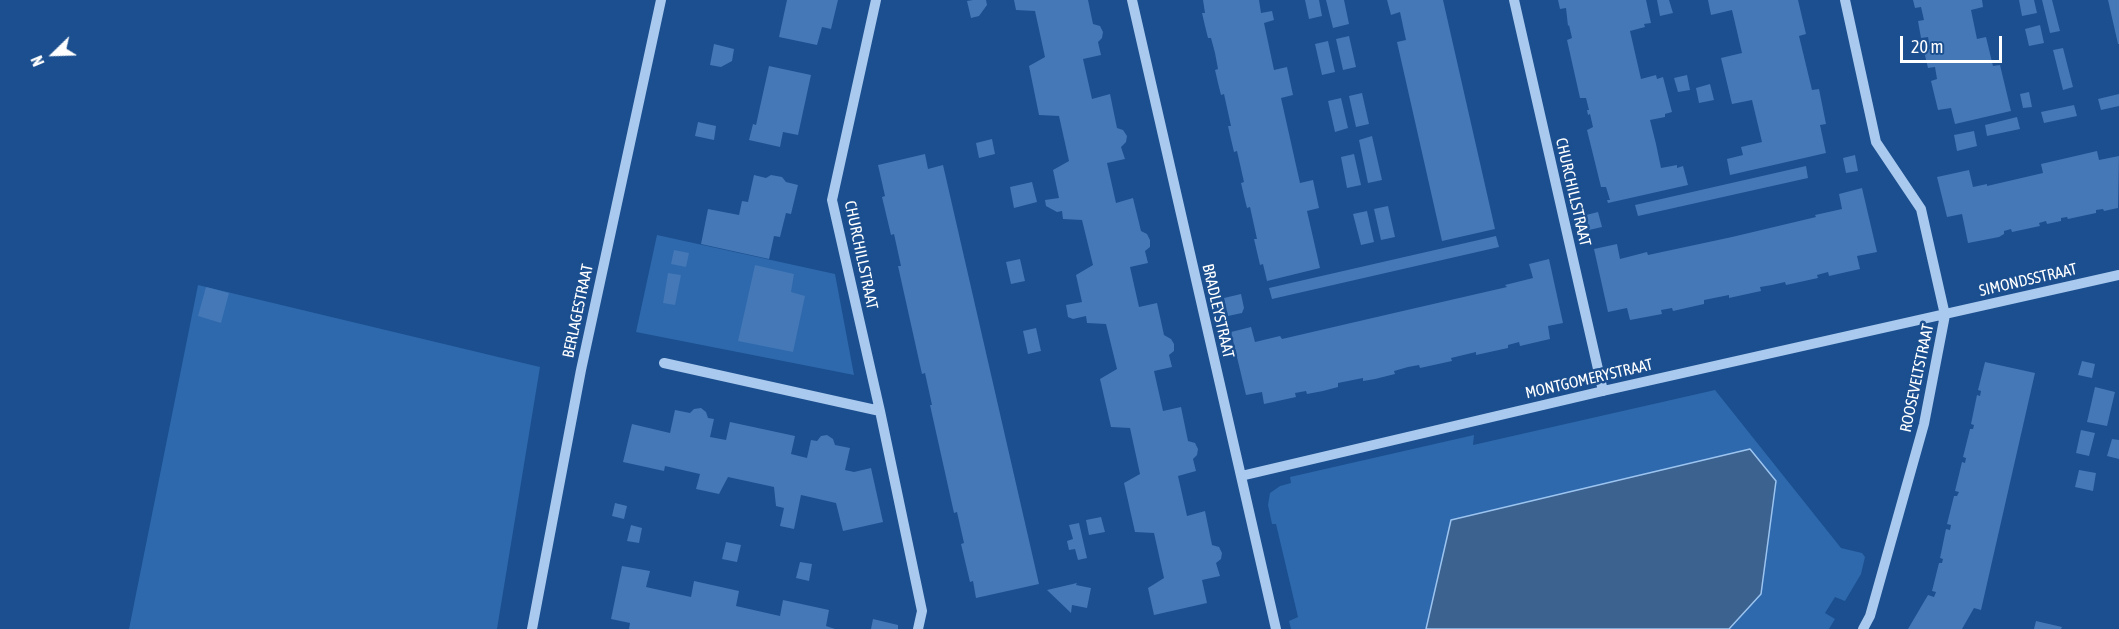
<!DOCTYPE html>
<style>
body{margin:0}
#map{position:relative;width:2119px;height:629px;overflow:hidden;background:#1b4f8f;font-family:"Asap Condensed",sans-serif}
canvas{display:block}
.north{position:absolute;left:24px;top:24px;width:60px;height:60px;-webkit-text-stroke:4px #1b4f8f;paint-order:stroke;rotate:247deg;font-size:16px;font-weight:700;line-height:24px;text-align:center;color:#fff}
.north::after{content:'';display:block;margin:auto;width:21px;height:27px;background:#fff;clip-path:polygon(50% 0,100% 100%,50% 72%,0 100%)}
.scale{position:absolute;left:1900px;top:36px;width:102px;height:27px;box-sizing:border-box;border:3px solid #fff;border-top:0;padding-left:8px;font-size:18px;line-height:21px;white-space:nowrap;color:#fff;-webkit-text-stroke:4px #1b4f8f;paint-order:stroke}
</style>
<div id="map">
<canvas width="2119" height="629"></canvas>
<div class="north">N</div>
<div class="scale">20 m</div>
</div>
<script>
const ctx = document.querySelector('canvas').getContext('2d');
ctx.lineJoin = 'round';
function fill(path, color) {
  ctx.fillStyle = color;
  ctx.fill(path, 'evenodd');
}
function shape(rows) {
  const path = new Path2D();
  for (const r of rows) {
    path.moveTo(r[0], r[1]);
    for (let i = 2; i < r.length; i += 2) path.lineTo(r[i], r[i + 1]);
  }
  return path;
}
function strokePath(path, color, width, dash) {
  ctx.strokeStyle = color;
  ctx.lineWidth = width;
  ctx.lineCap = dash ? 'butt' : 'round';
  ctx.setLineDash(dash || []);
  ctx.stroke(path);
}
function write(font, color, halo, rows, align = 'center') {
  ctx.font = font + ' "Asap Condensed",sans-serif';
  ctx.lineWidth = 5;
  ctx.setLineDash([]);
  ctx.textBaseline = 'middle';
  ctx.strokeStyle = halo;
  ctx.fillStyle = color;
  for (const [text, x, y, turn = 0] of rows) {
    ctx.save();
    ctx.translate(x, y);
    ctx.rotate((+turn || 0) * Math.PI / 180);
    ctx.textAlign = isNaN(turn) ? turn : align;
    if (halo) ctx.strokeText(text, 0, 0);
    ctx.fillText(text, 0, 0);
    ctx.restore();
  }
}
fill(shape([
 [657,235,835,274,854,375,636,332],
 [198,285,540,367,497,629,129,629],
 [1715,390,1841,548,1862,553,1865,557,1861,574,1845,601,1835,597,1825,613,1835,619,1829,629,1729,629,1734,624,1452,520,1426,629,1291,629,1289,621,1298,617,1276,524,1272,524,1268,505,1270,493,1280,486,1291,483,1290,477,1474,435,1473,445]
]), '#2e69ad');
const water = shape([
 [1750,449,1776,481,1761,594,1729,629,1426,629,1451,520,1750,449]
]);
fill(water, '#3c6290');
strokePath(water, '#9cc4f0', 1.5);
fill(shape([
 [787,0,838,0,831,29,822,27,817,45,779,37],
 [973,0,986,0,987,5,979,16,971,18,967,1],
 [1014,0,1088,0,1093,24,1100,26,1103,32,1102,38,1098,42,1101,55,1083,59,1092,99,1110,94,1117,128,1123,130,1127,136,1126,142,1121,147,1125,159,1107,163,1116,203,1133,198,1141,231,1147,234,1150,240,1150,247,1145,251,1148,263,1130,267,1139,307,1157,303,1164,335,1171,339,1174,344,1174,351,1169,355,1172,367,1154,371,1163,411,1181,407,1188,441,1195,443,1198,449,1197,455,1193,459,1196,471,1178,476,1187,516,1205,511,1212,545,1219,547,1222,553,1221,559,1216,563,1220,576,1202,580,1207,603,1154,615,1148,588,1164,578,1154,533,1135,532,1124,483,1140,474,1130,428,1111,427,1100,379,1117,369,1106,324,1087,323,1086,316,1073,319,1068,317,1066,305,1082,302,1076,275,1093,265,1082,220,1063,219,1062,211,1057,212,1046,206,1045,200,1059,198,1053,170,1069,161,1059,116,1039,115,1029,66,1045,57,1035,11,1016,10],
 [1203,0,1259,0,1261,13,1272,11,1274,20,1264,23,1274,70,1287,67,1293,95,1281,98,1300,183,1313,180,1319,208,1307,211,1320,268,1267,281,1263,264,1260,265,1254,239,1257,239,1250,207,1247,208,1244,196,1241,183,1244,182,1237,151,1234,152,1230,135,1228,126,1231,126,1224,94,1221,95,1218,83,1215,70,1218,69,1215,53,1211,38,1208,38,1205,26,1202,13,1205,13],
 [1305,0,1319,0,1322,16,1309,19],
 [1326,0,1344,0,1349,24,1333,28],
 [1387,0,1443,0,1495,229,1442,241,1397,42,1406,40,1400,12,1391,15],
 [1558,0,1646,0,1651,23,1644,24,1645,27,1630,31,1641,79,1656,75,1657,79,1663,77,1672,112,1665,114,1665,117,1650,120,1656,144,1661,168,1677,165,1677,168,1683,166,1688,185,1608,203,1607,200,1610,200,1606,187,1601,187,1587,130,1593,127,1590,114,1588,115,1587,110,1589,110,1586,98,1580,98,1567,40,1572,38,1569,25,1568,26,1566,8,1560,9],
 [1657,0,1669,0,1673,13,1660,16],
 [1708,0,1798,0,1806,34,1799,36,1812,90,1819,89,1826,124,1820,125,1826,153,1730,175,1727,159,1743,155,1741,147,1762,142,1752,100,1732,104,1721,58,1742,53,1732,10,1711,15],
 [1913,0,1982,0,1983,7,1971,10,1977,39,1986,37,1993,66,2000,65,2011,111,1955,124,1951,108,1938,110,1931,81,1937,79,1935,67,1928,68,1924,51,1930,49,1928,37,1921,38,1918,21,1924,20,1921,7,1915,8],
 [2019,0,2034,0,2037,13,2022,16],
 [2042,0,2052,0,2060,31,2050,33],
 [2108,0,2119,0,2119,44,2118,44],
 [2040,25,2044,43,2029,46,2025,29],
 [1349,36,1356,67,1343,70,1336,39],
 [1328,41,1335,72,1322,75,1315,44],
 [714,44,734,49,732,61,721,67,710,65],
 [2063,48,2073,87,2063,90,2053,50],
 [769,66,811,75,798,135,783,132,780,147,749,140,753,124,756,125],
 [1687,75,1690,90,1678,92,1674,78],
 [1710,84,1714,100,1699,103,1696,88],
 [2029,92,2032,107,2023,108,2020,94],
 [1362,93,1369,124,1356,127,1349,96],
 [2119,94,2119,106,2101,110,2098,99],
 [1341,98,1348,128,1335,132,1328,101],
 [2074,105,2077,116,2044,123,2041,112],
 [2017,117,2020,129,1987,136,1985,125],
 [698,122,716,126,714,140,695,136],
 [1974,131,1977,146,1957,151,1954,135],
 [1372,136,1382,180,1368,183,1359,140],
 [992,139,995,154,979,158,976,143],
 [2097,151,2099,160,2119,156,2118,208,2104,211,2103,209,2096,210,2096,213,2068,219,2067,217,2061,218,2061,221,2047,224,2046,221,2039,223,2040,226,2012,232,2011,229,2004,231,2004,234,1999,237,1968,243,1962,214,1947,217,1937,177,1969,170,1973,187,1987,184,1987,186,2043,173,2041,164],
 [925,154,928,169,943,165,1039,584,976,598,973,581,970,582,961,544,964,543,957,512,954,513,930,405,932,405,925,373,922,374,898,266,901,266,894,234,891,235,882,197,885,196,878,165],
 [1354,154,1361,185,1347,188,1341,157],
 [1855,155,1858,171,1846,173,1843,158],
 [1806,166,1808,178,1638,216,1635,205],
 [754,175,766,178,771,175,782,177,786,182,798,185,791,214,786,213,780,237,774,236,769,259,701,244,708,209,739,215,742,201,748,202],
 [1032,182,1037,202,1014,208,1010,187],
 [1862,188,1877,252,1857,256,1860,269,1829,276,1828,272,1817,275,1818,278,1786,285,1785,282,1772,285,1760,287,1761,291,1729,298,1729,295,1704,300,1704,304,1673,311,1672,308,1661,310,1662,314,1630,320,1627,308,1608,312,1594,249,1617,244,1620,259,1647,252,1648,255,1732,237,1816,217,1815,215,1842,209,1839,194],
 [1388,206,1395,237,1381,240,1374,209],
 [1367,211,1374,242,1361,245,1353,214],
 [1598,212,1602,227,1589,230,1586,215],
 [1496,236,1499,247,1272,299,1269,288],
 [674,250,689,253,686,267,671,264],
 [1020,259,1025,281,1011,284,1006,262],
 [1549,259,1563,323,1548,326,1550,339,1520,346,1519,342,1508,345,1508,348,1476,355,1476,352,1451,358,1452,361,1420,368,1419,365,1408,367,1394,371,1395,374,1375,379,1363,381,1363,378,1338,383,1338,387,1323,391,1307,394,1306,391,1295,393,1296,397,1264,404,1262,392,1246,395,1231,332,1251,327,1255,342,1280,336,1282,339,1394,313,1507,287,1505,285,1533,278,1529,264],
 [755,265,794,274,791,292,805,296,793,352,738,341],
 [668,273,681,275,675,305,663,303],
 [206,287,229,293,221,323,198,316],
 [1241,294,1244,308,1242,313,1228,316,1224,298],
 [1036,328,1041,351,1028,354,1023,331],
 [2082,361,2095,364,2092,378,2078,375],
 [1985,362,2035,373,1981,610,1974,608,1962,629,1908,629,1928,595,1934,597,1936,592,1932,591,1939,563,1942,563,1943,559,1940,558,1946,529,1950,530,1951,525,1947,524,1954,496,1957,496,1959,492,1955,491,1962,462,1965,463,1966,458,1963,457,1970,429,1973,429,1974,425,1971,424,1977,395,1980,396,1981,391,1978,390],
 [2095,387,2115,392,2107,426,2087,422],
 [701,408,706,412,708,418,714,419,710,437,726,440,730,422,795,436,791,454,807,458,811,440,817,441,821,436,827,435,833,439,835,445,850,448,845,470,854,472,871,468,883,522,843,531,836,503,801,495,794,529,780,526,784,508,776,506,774,487,728,477,719,494,696,489,700,474,665,466,664,471,623,462,632,424,670,433,675,410,690,413,694,409],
 [2081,430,2095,433,2089,456,2076,453],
 [2112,439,2119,440,2119,459,2107,456],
 [2079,470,2096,473,2093,491,2075,487],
 [615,503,627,506,624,519,612,516],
 [1101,517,1105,532,1089,535,1086,520],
 [1079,523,1087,558,1078,560,1075,549,1069,550,1067,541,1073,539,1069,525],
 [631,525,642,528,639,543,627,541],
 [726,542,741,545,737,562,722,559],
 [800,562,812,564,809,581,796,578],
 [622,566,650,571,646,587,691,597,694,581,739,591,736,606,780,616,783,600,829,610,826,626,835,629,629,629,630,623,611,619],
 [1077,583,1076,585,1091,588,1087,608,1072,605,1071,613,1047,590],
 [873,619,898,625,898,629,871,629],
 [2036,621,2062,627,2061,629,2034,629]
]), '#4478b7');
strokePath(shape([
 [876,0,832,200,880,411,922,611,918,629],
 [1132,0,1276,629],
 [1514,0,1603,391],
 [1845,0,1876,142,1921,209,1945,315,1924,424,1870,616,1863,629],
 [664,363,880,411],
 [1241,476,1603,391,2119,275],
 [532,629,581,370,661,0]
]), '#a9c9ee', 10);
write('16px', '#fff', '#1b4f8f', [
 ["CHURCHILLSTRAAT",1573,192,77],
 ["CHURCHILLSTRAAT",861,255,78],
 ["SIMONDSSTRAAT",2028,280,-13],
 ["BERLAGESTRAAT",578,311,-78],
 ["BRADLEYSTRAAT",1218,311,77],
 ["ROOSEVELTSTRAAT",1917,378,-78],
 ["MONTGOMERYSTRAAT",1589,379,-13]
]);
</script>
